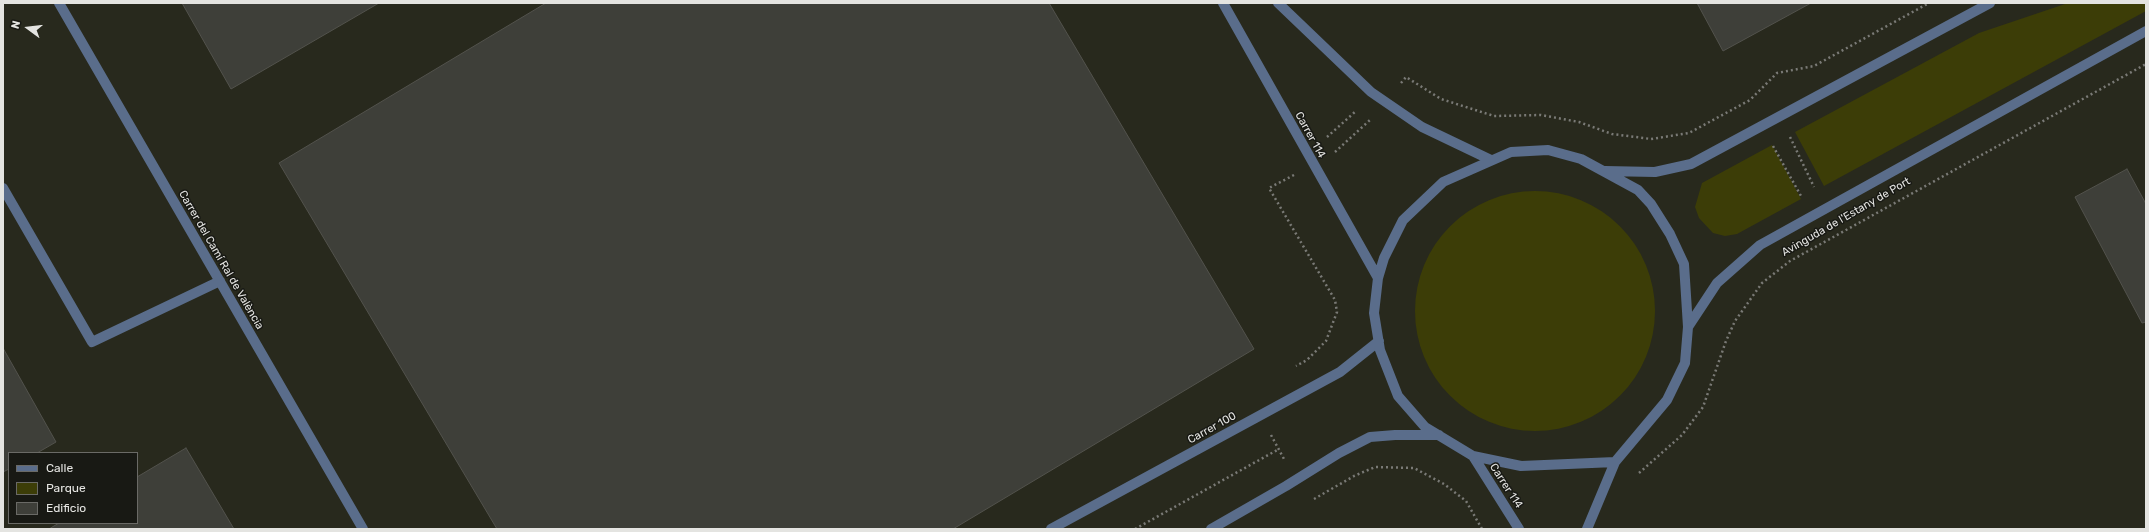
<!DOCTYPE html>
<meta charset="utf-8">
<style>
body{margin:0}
#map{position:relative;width:2149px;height:532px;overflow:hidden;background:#22221d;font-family:Rubik,sans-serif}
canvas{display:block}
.frame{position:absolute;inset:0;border:4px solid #e4e4e1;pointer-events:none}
.legend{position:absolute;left:8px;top:452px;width:130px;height:72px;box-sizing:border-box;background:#181914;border:1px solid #6a6a66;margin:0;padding:5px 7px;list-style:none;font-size:12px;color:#e4e4e1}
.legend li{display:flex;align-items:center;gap:8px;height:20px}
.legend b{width:20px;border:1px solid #6a6a66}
.north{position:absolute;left:8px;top:8px;width:40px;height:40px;-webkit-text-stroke:3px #181914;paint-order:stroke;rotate:285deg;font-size:11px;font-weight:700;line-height:16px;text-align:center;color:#e4e4e1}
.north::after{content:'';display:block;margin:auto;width:14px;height:18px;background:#e4e4e1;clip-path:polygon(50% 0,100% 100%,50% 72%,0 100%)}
</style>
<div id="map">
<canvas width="2149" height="532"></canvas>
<div class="frame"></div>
<ul class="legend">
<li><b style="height:5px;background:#5a6d8b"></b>Calle</li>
<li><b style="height:11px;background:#3c3d07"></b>Parque</li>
<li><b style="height:11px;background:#3e3f39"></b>Edificio</li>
</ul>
<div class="north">N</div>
</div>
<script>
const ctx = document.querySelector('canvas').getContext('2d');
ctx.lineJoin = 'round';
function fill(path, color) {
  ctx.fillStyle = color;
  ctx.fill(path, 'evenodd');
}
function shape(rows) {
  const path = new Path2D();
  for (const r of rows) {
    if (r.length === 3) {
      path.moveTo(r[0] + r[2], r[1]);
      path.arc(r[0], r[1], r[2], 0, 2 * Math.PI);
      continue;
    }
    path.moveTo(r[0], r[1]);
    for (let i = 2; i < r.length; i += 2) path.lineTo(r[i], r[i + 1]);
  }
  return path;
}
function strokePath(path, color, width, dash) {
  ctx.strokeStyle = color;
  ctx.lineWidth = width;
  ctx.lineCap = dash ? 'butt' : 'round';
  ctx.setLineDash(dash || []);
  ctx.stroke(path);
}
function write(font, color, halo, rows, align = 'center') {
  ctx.font = font + ' Rubik,sans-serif';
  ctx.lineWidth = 3;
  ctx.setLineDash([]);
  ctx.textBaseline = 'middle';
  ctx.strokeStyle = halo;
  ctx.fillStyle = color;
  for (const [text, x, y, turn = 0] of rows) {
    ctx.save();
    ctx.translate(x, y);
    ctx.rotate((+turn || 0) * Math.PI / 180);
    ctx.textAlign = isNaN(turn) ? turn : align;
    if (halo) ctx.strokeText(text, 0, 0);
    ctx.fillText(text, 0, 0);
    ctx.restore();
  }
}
fill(shape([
 [3,3,2146,3,2146,529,3,529],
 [9,453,137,453,137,523,9,523]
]), '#28291d');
fill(shape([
 [2068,3,2146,3,2146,11,1824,186,1795,132,1979,33],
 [1772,145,1801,199,1737,234,1725,236,1713,233,1699,218,1695,207,1702,183],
 [1535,311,120]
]), '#3c3d07');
const building = shape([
 [182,3,379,3,231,89,182,3],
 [546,3,1049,3,1254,349,953,529,497,529,279,163,546,3],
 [1697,3,1811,3,1723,51,1697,3],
 [2127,169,2146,204,2146,322,2142,323,2075,197,2127,169],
 [3,348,56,442,37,453,9,453,9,469,3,472,3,348],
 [186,448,234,529,49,529,59,523,137,523,137,477,186,448]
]);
fill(building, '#3e3f39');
strokePath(building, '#52524c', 1);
strokePath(shape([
 [1401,83,1406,77,1441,99,1494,116,1541,115,1579,122,1612,134,1651,139,1689,133,1750,100,1777,73,1814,66,1929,3],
 [1327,137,1356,111],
 [1790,137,1814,187],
 [1773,146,1801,196],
 [1335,152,1370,120],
 [1294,175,1269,188,1335,300,1337,312,1326,341,1307,360,1296,366],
 [1271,435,1284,459],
 [1639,473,1682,435,1703,407,1726,341,1735,321,1762,283,1790,261,2146,64],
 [1314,499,1354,476,1375,467,1414,468,1444,484,1466,501,1482,529],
 [1135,529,1279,449]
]), '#7a7a76', 2.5, [2, 3]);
strokePath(shape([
 [59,3,363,529],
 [1223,3,1378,278],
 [1278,3,1371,92,1422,127,1491,160],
 [1548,150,1581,159,1638,190,1651,204,1670,234,1684,264,1688,327,1685,363,1667,400,1615,462,1521,466,1473,456,1425,427,1398,396,1380,350,1374,313,1378,278,1384,258,1403,220,1443,182,1511,152,1548,150],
 [1605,171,1655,172,1691,164,1990,3],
 [3,188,92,342,220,281],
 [1688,327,1717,283,1760,245,2146,31],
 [1473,456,1519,529],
 [1051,529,1340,372,1379,341],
 [1211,529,1286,486,1339,453,1370,437,1395,435,1439,435],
 [1587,529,1615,462]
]), '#5a6d8b', 10);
write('11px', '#e4e4e1', '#181914', [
 ["Carrer 114",1310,135,61],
 ["Avinguda de l'Estany de Port",1846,217,-30],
 ["Carrer del Camí Ral de València",221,260,60],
 ["Carrer 100",1212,428,-29],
 ["Carrer 114",1506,486,57]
]);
</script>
